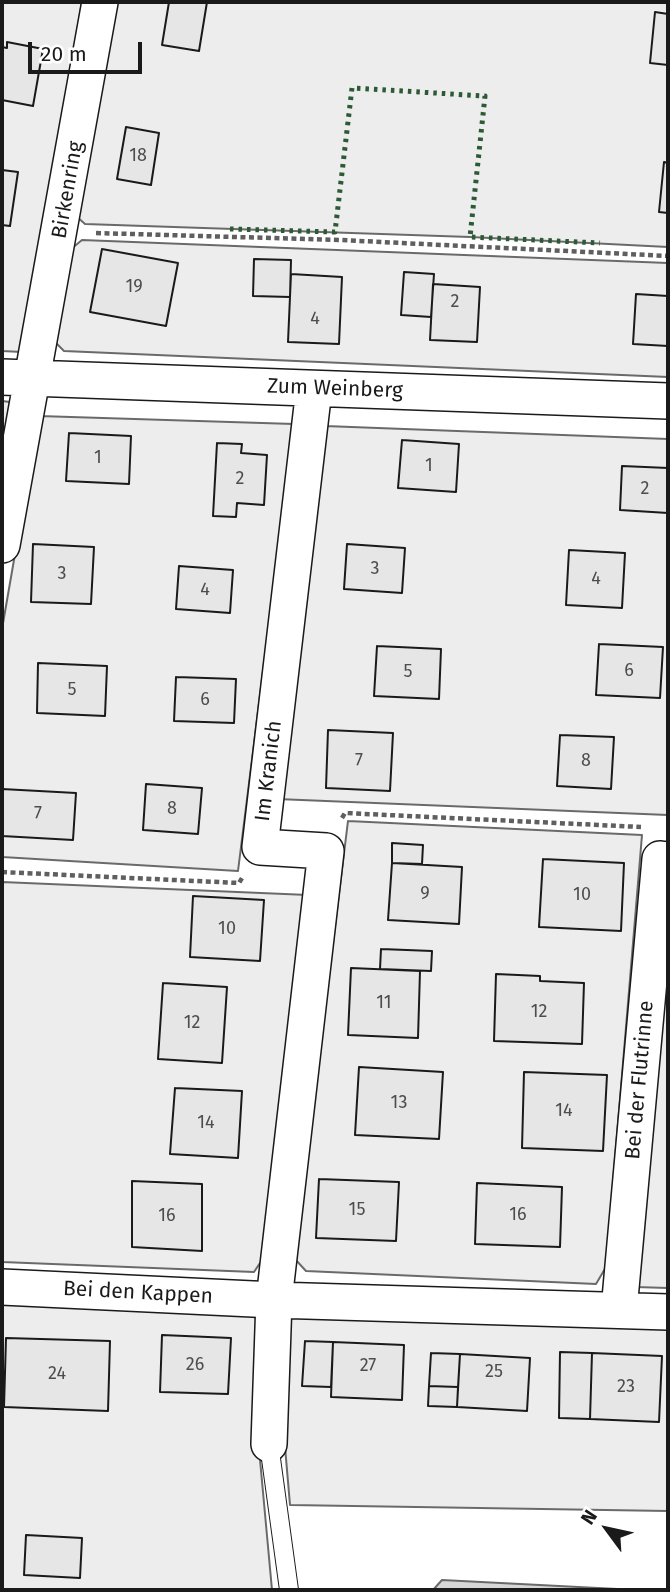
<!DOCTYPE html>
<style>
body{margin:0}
#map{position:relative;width:670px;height:1592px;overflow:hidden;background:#fff;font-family:"Fira Sans",sans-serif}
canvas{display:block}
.frame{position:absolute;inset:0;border:4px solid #1a1a1a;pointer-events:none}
.north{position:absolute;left:572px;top:1494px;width:70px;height:70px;-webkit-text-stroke:5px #fff;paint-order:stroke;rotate:303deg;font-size:19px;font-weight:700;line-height:28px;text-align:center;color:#1a1a1a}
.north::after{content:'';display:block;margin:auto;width:24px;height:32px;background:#1a1a1a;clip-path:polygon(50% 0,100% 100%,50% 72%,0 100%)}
.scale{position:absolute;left:28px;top:42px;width:114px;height:32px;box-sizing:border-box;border:4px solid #1a1a1a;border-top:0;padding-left:9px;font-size:21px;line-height:24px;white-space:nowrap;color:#1a1a1a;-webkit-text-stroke:5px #fff;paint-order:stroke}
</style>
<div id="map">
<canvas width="670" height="1592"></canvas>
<div class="frame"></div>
<div class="north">N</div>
<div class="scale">20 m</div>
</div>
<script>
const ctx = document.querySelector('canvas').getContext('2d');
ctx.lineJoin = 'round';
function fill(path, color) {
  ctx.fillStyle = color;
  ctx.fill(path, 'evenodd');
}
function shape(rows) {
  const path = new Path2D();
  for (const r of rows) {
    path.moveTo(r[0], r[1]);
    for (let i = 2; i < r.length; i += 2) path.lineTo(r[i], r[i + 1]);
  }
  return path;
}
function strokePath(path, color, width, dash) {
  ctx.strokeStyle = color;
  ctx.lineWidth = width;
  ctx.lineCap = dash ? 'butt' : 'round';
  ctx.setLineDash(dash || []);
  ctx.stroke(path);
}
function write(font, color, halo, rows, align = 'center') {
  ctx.font = font + ' "Fira Sans",sans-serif';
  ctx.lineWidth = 5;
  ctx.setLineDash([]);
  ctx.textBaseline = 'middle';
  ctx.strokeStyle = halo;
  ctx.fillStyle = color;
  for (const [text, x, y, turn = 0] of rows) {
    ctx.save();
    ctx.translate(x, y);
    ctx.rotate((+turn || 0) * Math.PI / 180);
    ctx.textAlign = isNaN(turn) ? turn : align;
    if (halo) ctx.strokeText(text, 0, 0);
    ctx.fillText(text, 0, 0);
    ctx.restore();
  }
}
const built = shape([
 [2,2,82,2,22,352,2,351,2,2],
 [113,2,668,2,668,247,470,237,85,224,76,216,113,2],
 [82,240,668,263,668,377,64,351,53,340,71,249,82,240],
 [2,401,10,402,2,451,2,401],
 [39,416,294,424,238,871,2,857,2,629,39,416],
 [325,426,668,439,668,815,277,799,325,426],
 [348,821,642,835,606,1267,596,1284,306,1271,294,1258,348,821],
 [2,882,308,895,264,1257,254,1272,2,1262,2,882],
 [668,908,668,1288,635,1287,668,908],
 [2,1303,251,1313,259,1323,256,1416,272,1590,2,1590,2,1303],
 [292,1314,668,1328,668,1511,290,1505,284,1435,285,1322,292,1314]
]);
fill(built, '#ededed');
strokePath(built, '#6a6a6a', 2);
const water = shape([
 [442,1580,637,1590,433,1590,442,1580]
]);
fill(water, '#d7d7d7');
strokePath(water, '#6a6a6a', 2);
const building = shape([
 [169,2,207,2,199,51,162,45,169,2],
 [655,12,668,14,668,65,650,63,655,12],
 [7,42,43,49,33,106,2,100,2,47,7,48,7,42],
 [126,127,159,133,151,185,117,179,126,127],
 [664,162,668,163,668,213,659,212,664,162],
 [2,170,18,172,10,226,2,225,2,170],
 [102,249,178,263,166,326,90,312,102,249],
 [254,259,291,260,290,297,253,296,254,259],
 [404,272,434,274,431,317,401,315,404,272],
 [291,274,342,277,339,344,288,342,291,274],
 [433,284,480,287,477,342,430,340,433,284],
 [636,294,668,296,668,346,633,344,636,294],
 [69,433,131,436,129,484,66,481,69,433],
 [402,440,459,444,456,492,398,488,402,440],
 [217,443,242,444,241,453,267,455,264,505,237,503,236,517,213,516,217,443],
 [622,466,668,468,668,513,620,510,622,466],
 [33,544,94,547,91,604,31,602,33,544],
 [347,544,405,548,402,593,344,589,347,544],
 [569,550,625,553,622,608,566,605,569,550],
 [179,566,233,570,230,613,176,609,179,566],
 [599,644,663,647,660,698,596,695,599,644],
 [377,646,441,649,439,699,374,696,377,646],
 [38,663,107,666,105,716,37,713,38,663],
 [176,677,236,679,234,723,174,721,176,677],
 [328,730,393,733,390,791,326,788,328,730],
 [560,735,614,737,611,789,557,786,560,735],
 [146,784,202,788,198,834,143,830,146,784],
 [2,789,76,793,73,840,2,836,2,789],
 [392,843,423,845,422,864,392,863,392,843],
 [543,859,624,863,621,931,539,927,543,859],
 [392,863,462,867,459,924,388,920,392,863],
 [193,896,264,900,260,961,190,957,193,896],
 [381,949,432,951,431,971,380,969,381,949],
 [351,968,420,971,418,1038,348,1035,351,968],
 [496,974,540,976,540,981,584,983,582,1044,494,1041,496,974],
 [163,983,227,987,222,1063,158,1059,163,983],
 [359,1067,443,1072,439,1139,355,1135,359,1067],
 [524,1072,607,1075,603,1151,522,1148,524,1072],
 [175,1088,242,1091,238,1158,170,1154,175,1088],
 [319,1179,399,1182,396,1241,316,1238,319,1179],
 [132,1181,202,1184,202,1251,132,1247,132,1181],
 [477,1183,562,1187,560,1247,475,1244,477,1183],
 [162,1335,231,1338,228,1394,160,1392,162,1335],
 [6,1338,110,1341,108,1411,4,1407,6,1338],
 [305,1341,333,1342,331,1387,302,1386,305,1341],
 [333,1342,404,1345,402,1400,331,1397,333,1342],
 [560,1352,592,1353,590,1419,559,1418,560,1352],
 [431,1353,460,1354,458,1387,429,1386,431,1353],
 [592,1353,662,1356,659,1422,590,1419,592,1353],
 [460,1354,530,1358,527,1411,457,1407,460,1354],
 [429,1386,458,1387,457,1407,428,1406,429,1386],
 [26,1535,82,1538,80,1578,24,1575,26,1535]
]);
fill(building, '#e6e6e6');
strokePath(building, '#1a1a1a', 2);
const service = shape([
 [269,1444,289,1590]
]);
const minor = shape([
 [2,377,668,401],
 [2,545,100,2],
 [2,1287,274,1300,668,1312],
 [619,1310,660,859,668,860],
 [269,1444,274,1300,326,851,260,847,314,389]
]);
strokePath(service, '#1a1a1a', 20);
strokePath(minor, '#1a1a1a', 38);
strokePath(shape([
 [96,233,341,240,668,256],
 [342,818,345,813,641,827],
 [2,872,239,883,242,878]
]), '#5f5f5f', 4.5, [5, 3.5]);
strokePath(service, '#fff', 18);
strokePath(minor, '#fff', 35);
strokePath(shape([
 [230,229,335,232,352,88,485,96,470,237,600,243]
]), '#2b5a34', 5, [3.5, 5]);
write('18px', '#4d4d4d', null, [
 ["18",138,156],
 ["19",134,287],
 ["2",455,302],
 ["4",315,319],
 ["1",98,458],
 ["1",429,466],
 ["2",240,479],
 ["2",645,489],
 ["3",375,569],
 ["3",62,574],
 ["4",596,579],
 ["4",205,590],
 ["6",629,671],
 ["5",408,672],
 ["5",72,690],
 ["6",205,700],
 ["7",359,761],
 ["8",586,761],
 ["8",172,809],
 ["7",38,814],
 ["9",425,894],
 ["10",582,895],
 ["10",227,929],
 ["11",384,1003],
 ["12",539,1012],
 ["12",192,1023],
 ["13",399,1103],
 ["14",564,1111],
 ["14",206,1123],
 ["15",357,1210],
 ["16",518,1215],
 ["16",167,1216],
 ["26",195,1365],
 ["27",368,1366],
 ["25",494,1372],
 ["24",57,1374],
 ["23",626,1387]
]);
write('21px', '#1a1a1a', '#fff', [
 ["Birkenring",68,190,-80],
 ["Zum Weinberg",335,389,2],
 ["Im Kranich",269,771,-83],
 ["Bei der Flutrinne",640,1080,-85],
 ["Bei den Kappen",138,1293,3]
]);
</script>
